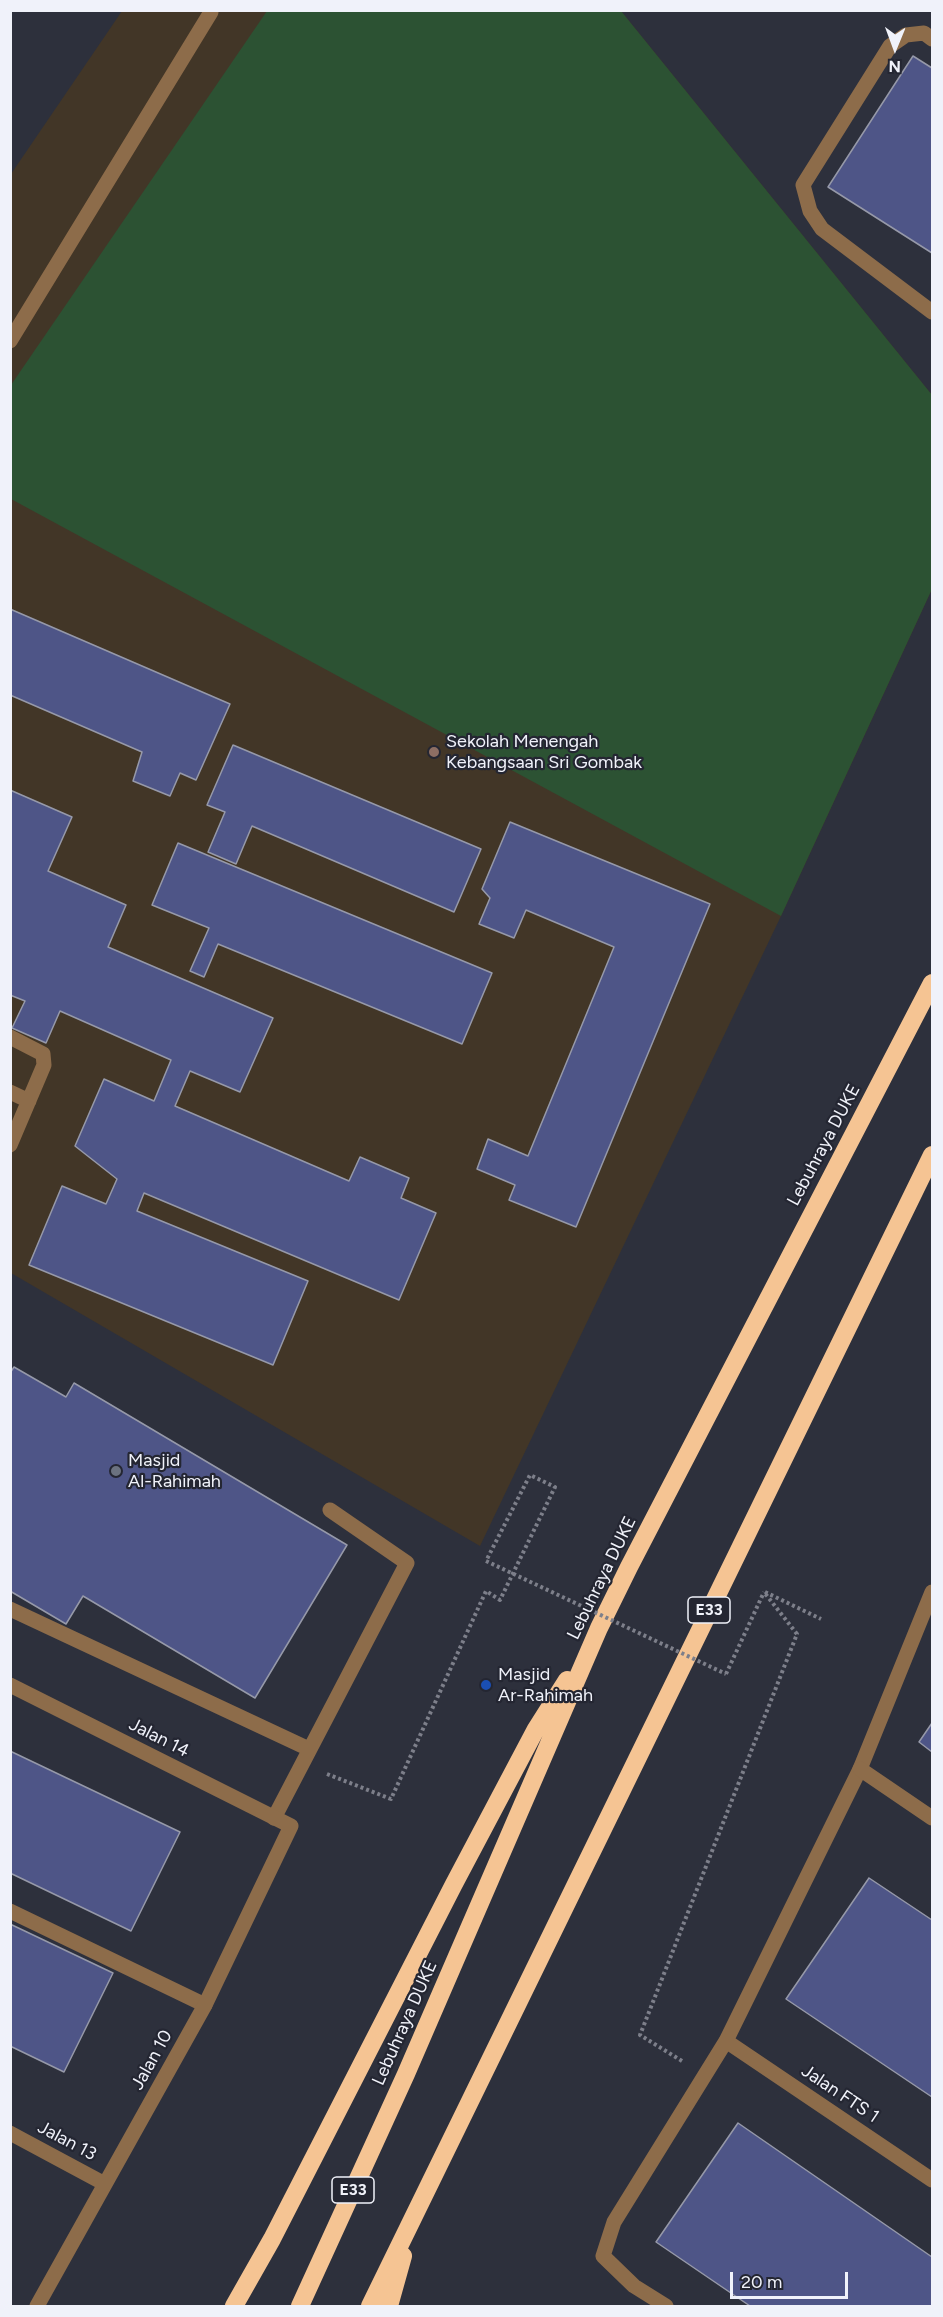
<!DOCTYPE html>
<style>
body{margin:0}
#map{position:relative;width:943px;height:2317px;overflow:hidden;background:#2d303c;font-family:Figtree,sans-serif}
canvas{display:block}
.frame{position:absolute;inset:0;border:12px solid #f0f2fa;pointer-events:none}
.north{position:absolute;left:865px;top:18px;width:60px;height:60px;-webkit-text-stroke:4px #242632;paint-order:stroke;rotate:181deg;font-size:16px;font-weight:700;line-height:24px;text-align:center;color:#f0f2fa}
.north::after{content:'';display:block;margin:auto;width:21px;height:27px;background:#f0f2fa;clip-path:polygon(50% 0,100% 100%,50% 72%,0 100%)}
.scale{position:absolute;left:730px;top:2272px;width:118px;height:27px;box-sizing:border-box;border:3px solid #f0f2fa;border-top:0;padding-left:8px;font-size:18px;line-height:21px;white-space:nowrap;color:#f0f2fa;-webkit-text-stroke:4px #242632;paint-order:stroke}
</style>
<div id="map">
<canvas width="943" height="2317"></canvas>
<div class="frame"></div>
<div class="north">N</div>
<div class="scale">20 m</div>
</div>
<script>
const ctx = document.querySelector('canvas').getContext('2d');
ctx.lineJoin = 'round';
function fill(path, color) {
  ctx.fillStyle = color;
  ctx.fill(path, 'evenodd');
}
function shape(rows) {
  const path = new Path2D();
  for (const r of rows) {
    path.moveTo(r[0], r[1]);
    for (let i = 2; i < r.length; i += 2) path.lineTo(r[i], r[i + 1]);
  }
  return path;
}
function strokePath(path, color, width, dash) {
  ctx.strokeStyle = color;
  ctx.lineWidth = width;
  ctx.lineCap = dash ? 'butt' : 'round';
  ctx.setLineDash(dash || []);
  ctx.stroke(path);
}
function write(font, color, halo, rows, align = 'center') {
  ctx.font = font + ' Figtree,sans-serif';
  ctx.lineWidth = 4.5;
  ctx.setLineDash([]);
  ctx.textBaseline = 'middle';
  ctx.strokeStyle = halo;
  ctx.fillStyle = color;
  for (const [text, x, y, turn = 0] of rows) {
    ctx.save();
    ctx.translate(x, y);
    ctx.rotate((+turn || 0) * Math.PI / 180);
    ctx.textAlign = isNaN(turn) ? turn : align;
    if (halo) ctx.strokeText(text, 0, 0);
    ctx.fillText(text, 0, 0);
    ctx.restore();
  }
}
fill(shape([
 [122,11,621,11,932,395,932,589,781,916,480,1546,11,1273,11,174]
]), '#423627');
fill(shape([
 [267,11,621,11,932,395,932,589,781,916,11,499,11,385]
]), '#2c5233');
const building = shape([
 [913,56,932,68,932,253,828,187,913,56],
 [10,609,230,704,196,780,180,773,170,796,133,781,142,752,10,695,10,609],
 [233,745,481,849,454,912,252,826,236,864,208,852,225,812,207,805,233,745],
 [10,790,72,817,48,871,126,905,108,947,273,1018,240,1092,190,1071,175,1106,349,1181,360,1157,409,1178,401,1198,436,1213,399,1300,144,1193,137,1211,308,1281,273,1365,29,1265,62,1186,106,1204,117,1179,75,1146,104,1079,154,1101,171,1060,60,1011,46,1043,12,1028,25,1001,10,995,10,790],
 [510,822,710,904,576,1227,509,1200,515,1185,477,1169,488,1139,528,1156,614,947,526,910,514,938,479,924,490,898,482,889,510,822],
 [178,843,492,973,462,1044,218,944,204,977,190,971,209,928,152,905,178,843],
 [14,1367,66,1397,74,1383,347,1545,255,1698,83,1596,66,1624,10,1591,10,1373,14,1367],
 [932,1723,932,1752,919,1742,932,1723],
 [10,1751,180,1832,131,1931,10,1873,10,1751],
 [869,1878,932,1920,932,2097,786,1999,869,1878],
 [10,1924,113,1973,64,2072,10,2046,10,1924],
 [738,2123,932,2257,932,2306,750,2306,656,2242,738,2123]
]);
fill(building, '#4e5587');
strokePath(building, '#9699a9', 1.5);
strokePath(shape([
 [765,1592,821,1619],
 [726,1674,764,1592],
 [327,1774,391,1799,486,1591,500,1600,555,1487,530,1475,486,1561],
 [682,2061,640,2035,797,1634,764,1592]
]), '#7d7f8a', 4, [3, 3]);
strokePath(shape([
 [932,39,924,33,906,35,890,46,803,185,810,211,822,229,932,312],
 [10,341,211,12],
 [10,1037,43,1054,44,1065,10,1145],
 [10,1092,29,1101],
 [10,1609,309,1749],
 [274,1818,407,1563,330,1510],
 [10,1911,205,2005],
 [726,2041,932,2180],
 [666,2306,634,2286,603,2256,614,2222,726,2041,860,1769,932,1592]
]), '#8d6c4a', 15);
strokePath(shape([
 [10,1685,291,1826,205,2005,37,2306],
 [860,1769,932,1818],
 [10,2133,105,2184]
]), '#8d6c4a', 15);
strokePath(shape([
 [234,2306,272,2239,454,1884,536,1729,567,1680],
 [300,2306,406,2074,599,1628,629,1567,932,983],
 [370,2306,932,1155],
 [389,2306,403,2256]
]), '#f5c493', 18);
strokePath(shape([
 [486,1561,726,1674]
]), '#7d7f8a', 4, [3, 3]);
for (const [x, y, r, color] of [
 [434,752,6,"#8d6e63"],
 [116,1471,6,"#6b7280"],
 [486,1685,6,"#1a4fb4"]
]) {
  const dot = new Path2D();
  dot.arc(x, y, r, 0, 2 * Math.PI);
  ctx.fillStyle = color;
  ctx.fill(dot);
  strokePath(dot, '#242632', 2);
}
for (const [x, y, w] of [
 [709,1610,42],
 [353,2190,42]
]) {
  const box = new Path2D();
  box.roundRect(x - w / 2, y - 13, w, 26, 4.5);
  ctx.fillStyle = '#242632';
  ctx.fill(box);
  strokePath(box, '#f0f2fa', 1.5);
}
write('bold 16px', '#f0f2fa', null, [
 ["E33",709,1610],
 ["E33",353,2190]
]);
write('18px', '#f0f2fa', '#242632', [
 ["Sekolah Menengah",446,742],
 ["Kebangsaan Sri Gombak",446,763],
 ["Masjid",128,1461],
 ["Al-Rahimah",128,1482],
 ["Masjid",498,1675],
 ["Ar-Rahimah",498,1696]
], 'left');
write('18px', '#f0f2fa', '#242632', [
 ["Lebuhraya DUKE",824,1145,-62],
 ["Lebuhraya DUKE",602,1578,-64],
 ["Jalan 14",159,1738,27],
 ["Lebuhraya DUKE",405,2023,-66],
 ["Jalan 10",152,2060,-61],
 ["Jalan FTS 1",840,2094,34],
 ["Jalan 13",67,2141,28]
]);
</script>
